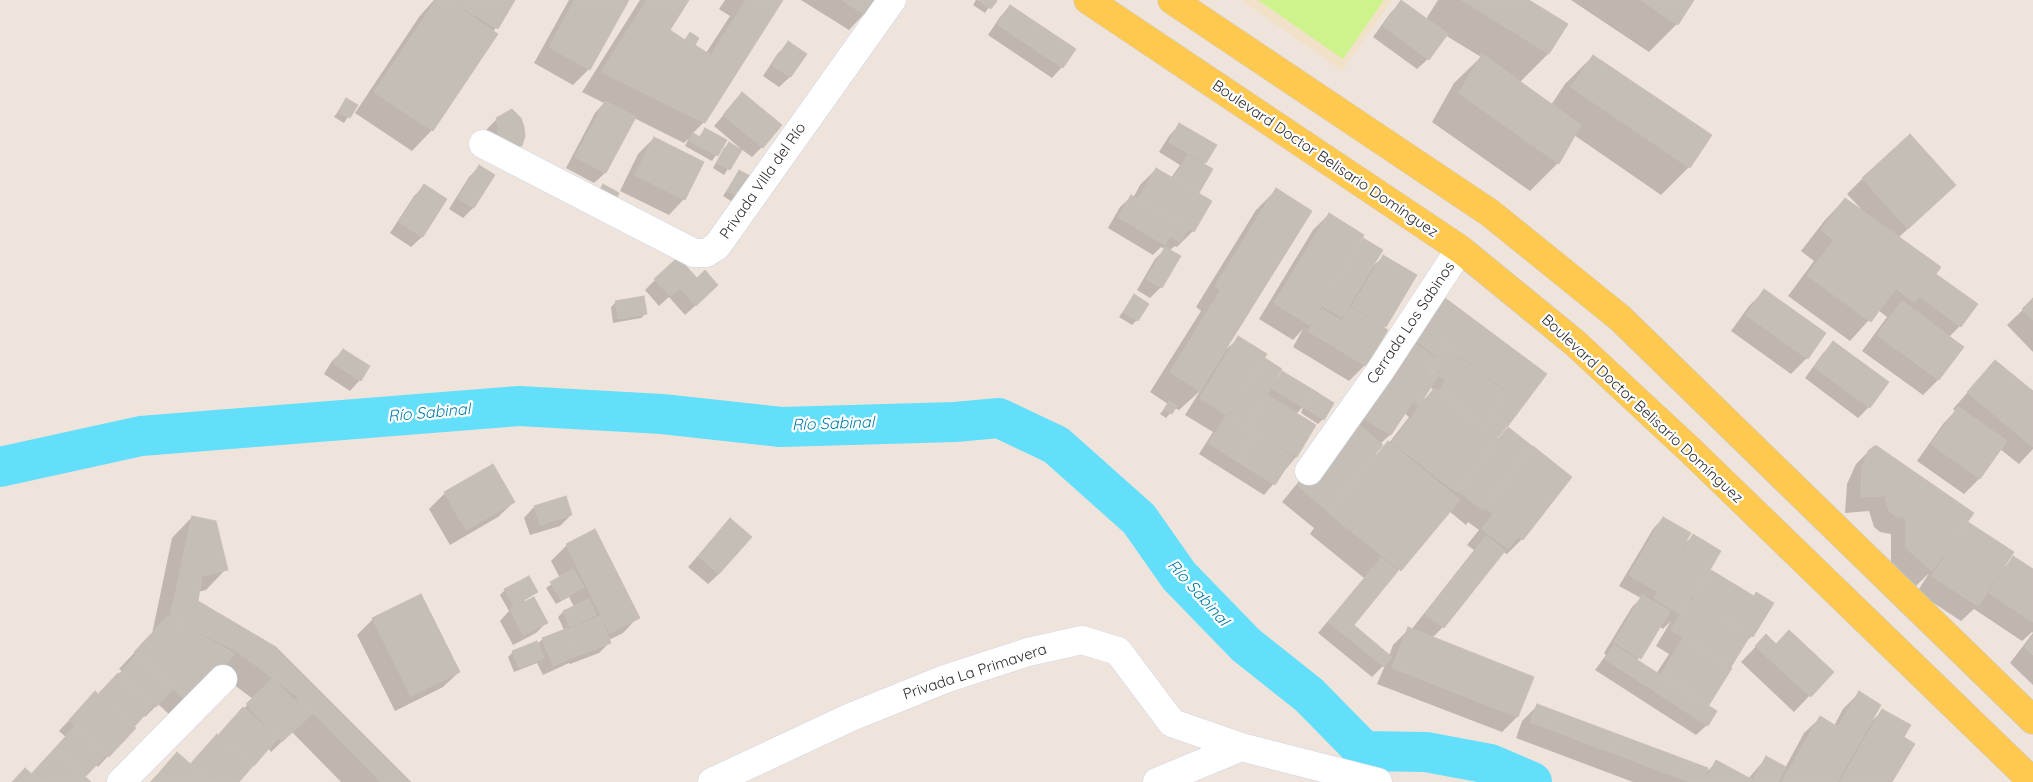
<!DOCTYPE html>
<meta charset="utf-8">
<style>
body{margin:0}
canvas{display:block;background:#eee4db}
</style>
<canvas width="2033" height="782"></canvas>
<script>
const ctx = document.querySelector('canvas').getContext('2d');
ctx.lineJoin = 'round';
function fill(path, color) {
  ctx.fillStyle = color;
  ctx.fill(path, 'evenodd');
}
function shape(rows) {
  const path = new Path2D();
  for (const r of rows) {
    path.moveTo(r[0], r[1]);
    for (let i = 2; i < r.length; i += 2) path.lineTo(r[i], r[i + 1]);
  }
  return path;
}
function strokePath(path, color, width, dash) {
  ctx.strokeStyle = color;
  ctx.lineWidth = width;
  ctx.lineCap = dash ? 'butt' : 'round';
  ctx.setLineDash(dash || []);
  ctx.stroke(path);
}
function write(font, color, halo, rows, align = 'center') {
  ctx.font = font + ' Quicksand,sans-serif';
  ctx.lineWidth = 4.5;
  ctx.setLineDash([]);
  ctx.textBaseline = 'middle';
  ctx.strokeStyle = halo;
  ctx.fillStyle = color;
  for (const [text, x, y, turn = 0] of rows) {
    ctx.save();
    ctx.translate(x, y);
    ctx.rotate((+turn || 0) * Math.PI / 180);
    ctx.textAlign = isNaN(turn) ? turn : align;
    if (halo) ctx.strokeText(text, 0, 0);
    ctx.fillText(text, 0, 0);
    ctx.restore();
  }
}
fill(shape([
 [1241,0,1392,0,1342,71]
]), '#f1e1c8');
fill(shape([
 [1258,0,1384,0,1343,59]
]), '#cff38c');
fill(shape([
 [434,0,514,0,493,32,496,34,432,130,412,151,355,113,419,17],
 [569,0,627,0,589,69,573,85,534,63],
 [640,0,687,0,668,30,684,40,690,34,693,45,706,53,730,16,719,9,725,0,782,0,704,122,692,134,698,138,705,129,726,140,712,161,685,146,689,138,684,143,634,118,605,173,594,183,566,168,595,113,604,103,582,92],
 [801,0,874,0,864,14,849,30],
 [976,0,994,0,985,13,973,5],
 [1438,0,1526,0,1548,54,1520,82,1551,105,1565,84,1593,56,1689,167,1661,195,1574,135,1558,163,1530,191,1432,122,1454,83,1481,57,1445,35,1428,59,1417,69,1373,37,1391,12,1402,2,1426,19],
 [1571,0,1693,0,1677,24,1649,52],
 [1010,6,1062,67,1052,78,988,35,1000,17],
 [789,43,805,54,790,77,779,87,763,76,778,53],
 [742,94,762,147,752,157,741,149,724,175,713,168,724,148,729,143,739,149,740,148,714,126],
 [346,100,356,105,344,123,334,117],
 [497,119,524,136,521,146,510,156,489,140,486,130],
 [1179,125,1215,146,1203,165,1196,193,1210,202,1193,231,1177,247,1175,246,1169,251,1179,256,1161,287,1150,298,1137,290,1155,259,1165,249,1161,247,1153,255,1108,228,1120,207,1131,197,1133,198,1140,185,1156,169,1171,178,1180,165,1159,152,1169,136],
 [654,138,684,199,669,215,620,191,638,154],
 [479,167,473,208,463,218,449,209,469,177],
 [739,171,750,178,734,203,723,196],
 [1863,178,1955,185,1898,238,1935,274,1960,326,1949,337,1962,347,1938,380,1923,395,1862,351,1887,317,1878,310,1850,341,1788,296,1814,261,1801,251,1825,220,1845,199,1861,209,1847,194],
 [424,186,446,199,422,237,411,247,390,233,414,196],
 [1276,190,1223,352,1239,338,1260,365,1265,360,1276,379,1283,373,1311,398,1315,393,1323,419,1318,424,1301,413,1303,407,1296,414,1315,425,1296,457,1264,495,1199,454,1213,432,1185,415,1200,391,1179,410,1175,408,1166,418,1160,414,1168,404,1150,392,1201,311,1196,307,1256,210],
 [1329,214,1357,246,1363,240,1371,268,1384,256,1385,326,1365,365,1349,381,1293,347,1303,329,1293,340,1259,319,1313,230],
 [655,280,696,280,706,296,685,315,669,297,659,306,645,290],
 [1764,291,1807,358,1791,374,1731,331,1749,306],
 [1134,296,1137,320,1132,325,1119,317],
 [2033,300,2033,352,2007,325],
 [616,302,646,313,641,318,613,323,611,307],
 [1425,312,1546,375,1497,437,1499,438,1508,429,1570,477,1522,539,1507,554,1503,552,1497,558,1443,627,1432,638,1517,717,1502,732,1377,684,1386,663,1372,677,1318,633,1364,578,1310,534,1314,528,1282,502,1336,436],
 [1423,366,1436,372,1434,375],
 [1430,387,1434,390,1421,402,1420,402],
 [1404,413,1409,417,1389,443,1376,455,1375,454,1380,444,1390,435],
 [1449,511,1466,525,1468,522,1479,530,1467,545,1474,550,1411,630,1409,629,1393,645,1389,656,1352,625],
 [1834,343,1887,382,1869,407,1858,418,1805,378,1823,353],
 [343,351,360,380,350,391,324,374,332,361],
 [1995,361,2033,393,2033,449,2019,464,2000,449,1979,479,1964,494,1917,461,1943,424,1955,411,1953,409],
 [1872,448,1966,522,2012,553,2003,568,2014,558,2033,571,2033,685,2010,663,2033,633,2032,632,2022,641,1974,609,1961,621,1917,592,1929,573,1916,586,1891,564,1891,534,1880,532,1874,527,1869,511,1845,513,1847,484,1856,464],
 [445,493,514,502,498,517,450,545,429,509],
 [565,498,571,515,560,526,530,535,524,518,534,507],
 [192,517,226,569,206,590,198,592,196,602,409,782,341,782,292,732,271,752,268,748,238,782,150,782,177,754,190,765,253,699,217,672,173,718,158,704,145,717,143,715,108,756,98,767,95,764,84,777,90,782,13,782,31,775,66,737,59,731,85,703,98,695,122,671,119,669,152,634,172,538],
 [1663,518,1683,545,1693,536,1708,570,1753,597,1752,636,1742,646,1706,706,1707,725,1696,735,1595,670,1606,655,1604,653,1632,607,1641,598,1619,586,1653,529],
 [1671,621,1656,646,1669,654,1656,674,1637,661,1659,626,1663,629],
 [595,531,638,617,623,633,609,640,610,642,599,653,570,664,569,663,543,675,537,663,514,672,508,657,513,652,537,644,543,639,564,630,558,617,563,612,574,607,569,597,556,604,546,588,560,578,551,561,567,545],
 [720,531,719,574,708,584,688,567],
 [505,590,536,592,524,601,546,623,536,633,513,645,500,621,509,611,500,595],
 [373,619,459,672,443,687,395,711,357,635],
 [1766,636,1775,645,1832,672,1794,712,1741,662],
 [1859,693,1872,721,1883,710,1902,737,1891,782,1633,782,1516,738,1522,721,1538,705,1704,774,1717,762,1748,779,1766,758,1785,768,1804,733,1820,718,1834,726,1843,709]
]), '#0003');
strokePath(shape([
 [0,467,141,436,519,406,662,414,781,427,955,422,999,418,1056,445,1139,519,1179,576,1246,645,1309,695,1364,751,1426,752,1490,764,1532,782]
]), '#63dffb', 40);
const building = shape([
 [436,0,447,0,498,34,433,131,374,92,436,0],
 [449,0,515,0,498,29,449,0],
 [575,0,629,0,590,70,549,47,575,0],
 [647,0,689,0,670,30,685,40,690,32,699,38,695,45,711,55,746,0,783,0,705,123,601,72,647,0],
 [842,0,875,0,865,15,842,0],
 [978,0,996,0,997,1,991,9,978,0],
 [1401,0,1448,34,1429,60,1383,26,1401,0],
 [1462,0,1529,0,1568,24,1549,54,1462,0],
 [1641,0,1694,0,1678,25,1641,0],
 [1010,5,1076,49,1063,68,997,24,1010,5],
 [788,41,807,54,791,77,772,65,788,41],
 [1482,54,1581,125,1559,164,1459,93,1482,54],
 [1593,55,1712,135,1690,168,1571,87,1593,55],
 [742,92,782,125,763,148,723,115,742,92],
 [346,98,358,105,350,118,338,112,346,98],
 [605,101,636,117,606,173,575,157,605,101],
 [512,109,521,118,524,127,525,136,522,146,497,136,499,129,496,118,512,109],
 [1179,123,1217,145,1206,163,1169,142,1179,123],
 [705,128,727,140,718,156,689,141,693,133,700,137,705,128],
 [1910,134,1956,185,1908,229,1862,178,1910,134],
 [654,137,704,162,685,200,635,175,654,137],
 [729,142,742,150,730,170,717,163,729,142],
 [1188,155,1213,169,1199,193,1174,178,1188,155],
 [479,165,495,175,474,208,458,198,479,165],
 [1156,168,1212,201,1194,232,1138,199,1156,168],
 [739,170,752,177,740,198,727,191,739,170],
 [424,184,447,199,423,237,399,222,424,184],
 [603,184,619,193,616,200,599,191,603,184],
 [1276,188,1312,211,1200,391,1170,372,1221,290,1215,286,1276,188],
 [1131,195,1188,230,1180,242,1170,236,1165,245,1118,217,1131,195],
 [1845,198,1941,267,1936,274,1978,304,1961,327,1919,296,1914,302,1896,288,1871,322,1807,275,1834,240,1821,230,1845,198],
 [1329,213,1364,235,1310,325,1274,303,1329,213],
 [1363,238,1383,250,1342,317,1323,306,1363,238],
 [1165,247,1181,256,1162,288,1146,279,1165,247],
 [1383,255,1417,275,1386,327,1352,306,1383,255],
 [678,257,697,278,705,270,718,285,696,306,680,288,670,296,654,279,678,257],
 [1764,289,1826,333,1808,359,1746,315,1764,289],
 [1134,294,1149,304,1138,321,1123,312,1134,294],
 [1441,295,1547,374,1508,426,1492,414,1508,392,1419,324,1441,295],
 [644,296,647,314,618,319,615,301,644,296],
 [2033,298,2033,320,2022,309,2033,298],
 [1902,301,1964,347,1939,380,1877,335,1902,301],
 [1350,307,1388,330,1366,366,1308,331,1322,309,1342,321,1350,307],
 [1419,326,1461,357,1445,380,1429,369,1438,357,1411,337,1419,326],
 [1238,336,1267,354,1228,416,1200,398,1238,336],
 [1409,340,1436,358,1429,370,1438,376,1419,406,1382,382,1409,340],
 [1833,341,1889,382,1870,408,1814,367,1833,341],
 [343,349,370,366,361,381,333,363,343,349],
 [1265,358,1282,369,1247,428,1229,418,1265,358],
 [1462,359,1506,393,1491,414,1507,426,1499,437,1438,391,1462,359],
 [1995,360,2033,391,2033,447,1967,392,1995,360],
 [1282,371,1315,391,1304,408,1272,388,1282,371],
 [1378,382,1412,403,1391,435,1357,414,1378,382],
 [1434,388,1498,438,1456,492,1392,442,1434,388],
 [1315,391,1334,403,1324,420,1305,408,1315,391],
 [1267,395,1316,425,1297,457,1248,428,1267,395],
 [1169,401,1177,406,1172,414,1164,409,1169,401],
 [1958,407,2007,441,1980,479,1931,444,1958,407],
 [1226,416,1255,434,1238,462,1209,443,1226,416],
 [1352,419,1383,445,1329,512,1297,485,1352,419],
 [1508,427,1532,446,1483,510,1458,491,1508,427],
 [1256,434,1293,457,1275,485,1238,462,1256,434],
 [1388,441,1460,500,1401,571,1329,513,1388,441],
 [1533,446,1572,477,1523,540,1518,536,1508,549,1482,529,1493,514,1485,508,1533,446],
 [1874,446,1877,446,1974,513,1932,571,1906,548,1906,518,1896,516,1889,511,1885,496,1861,497,1862,468,1868,451,1874,446],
 [493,464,515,502,466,530,444,492,493,464],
 [566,496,572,515,540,525,534,506,566,496],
 [192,516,216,521,228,570,202,576,198,601,276,647,411,782,381,782,297,696,238,652,170,618,192,516],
 [1663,517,1691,533,1657,591,1629,575,1663,517],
 [730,518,752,537,719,574,698,556,730,518],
 [1968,522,2014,552,1978,606,1932,576,1968,522],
 [595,529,640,618,610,633,566,544,595,529],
 [1693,534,1721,551,1694,597,1691,595,1680,614,1654,598,1693,534],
 [1486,536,1505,551,1444,628,1425,614,1486,536],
 [2013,556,2033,569,2033,622,1989,593,2013,556],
 [1381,558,1398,571,1345,636,1328,622,1381,558],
 [573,569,584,587,561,600,550,582,573,569],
 [1711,570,1754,596,1756,592,1774,603,1753,637,1693,599,1711,570],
 [529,576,538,592,514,606,504,589,529,576],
 [421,594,460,672,411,696,372,618,421,594],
 [1642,595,1670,611,1641,659,1614,642,1642,595],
 [534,597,548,623,523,635,510,609,534,597],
 [589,599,596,615,570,627,563,611,589,599],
 [1690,599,1750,636,1731,667,1671,630,1690,599],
 [600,616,611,643,580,655,570,629,600,616],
 [167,617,235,654,189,703,134,652,167,617],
 [1354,625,1392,657,1384,667,1346,636,1354,625],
 [1408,627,1534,677,1518,717,1392,668,1408,627],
 [568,628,579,655,553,666,542,638,568,628],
 [1789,630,1834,672,1811,697,1755,646,1766,634,1776,644,1789,630],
 [2033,636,2033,655,2025,647,2033,636],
 [1683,638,1732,668,1709,705,1661,674,1683,638],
 [537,641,544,658,519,668,512,651,537,641],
 [1614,645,1717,711,1708,726,1605,659,1614,645],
 [136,655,173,689,156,707,119,674,136,655],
 [118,673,153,706,135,726,99,693,118,673],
 [273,678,294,701,298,698,313,713,282,742,246,704,273,678],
 [95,691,136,728,109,757,69,720,95,691],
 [1859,691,1881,705,1837,782,1782,782,1820,716,1838,727,1859,691],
 [1537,704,1708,768,1703,782,1690,782,1530,722,1537,704],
 [243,707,278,738,254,766,219,734,243,707],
 [1882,709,1911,725,1904,737,1915,744,1892,782,1840,782,1882,709],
 [75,726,106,755,86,776,55,748,75,726],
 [217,734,253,766,239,782,212,782,191,763,217,734],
 [55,748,91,782,41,782,32,773,55,748],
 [177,752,211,782,151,782,177,752],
 [1766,756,1786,767,1778,782,1704,782,1716,760,1753,780,1766,756],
 [25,768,41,782,12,782,25,768]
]);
fill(building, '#c5beb7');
strokePath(building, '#c9c0b4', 1);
const minor = shape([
 [483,144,694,253,706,253,717,246,892,0],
 [1309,471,1380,371,1460,249],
 [121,782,223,679],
 [712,782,851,717,945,679,1028,652,1082,640,1118,651,1172,723,1241,747,1378,782],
 [1157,782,1241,747]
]);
const major = shape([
 [1088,0,1460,249,1575,343,1690,450,2033,782],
 [1172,0,1490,213,1620,318,2033,720]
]);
strokePath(minor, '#d0d6e5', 29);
strokePath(major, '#c8c8c8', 29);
strokePath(minor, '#fff', 28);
strokePath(major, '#ffc84f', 28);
write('15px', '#2a2a2a', '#fff', [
 ["Boulevard Doctor Belisario Domínguez",1325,159,34],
 ["Privada Villa del Río",763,181,-55],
 ["Cerrada Los Sabinos",1411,323,-56],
 ["Boulevard Doctor Belisario Domínguez",1642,409,43],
 ["Privada La Primavera",975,672,-18]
]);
write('italic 16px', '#007ca9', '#fff', [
 ["Río Sabinal",429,413,-5],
 ["Río Sabinal",833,424,-2],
 ["Río Sabinal",1198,593,48]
]);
</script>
